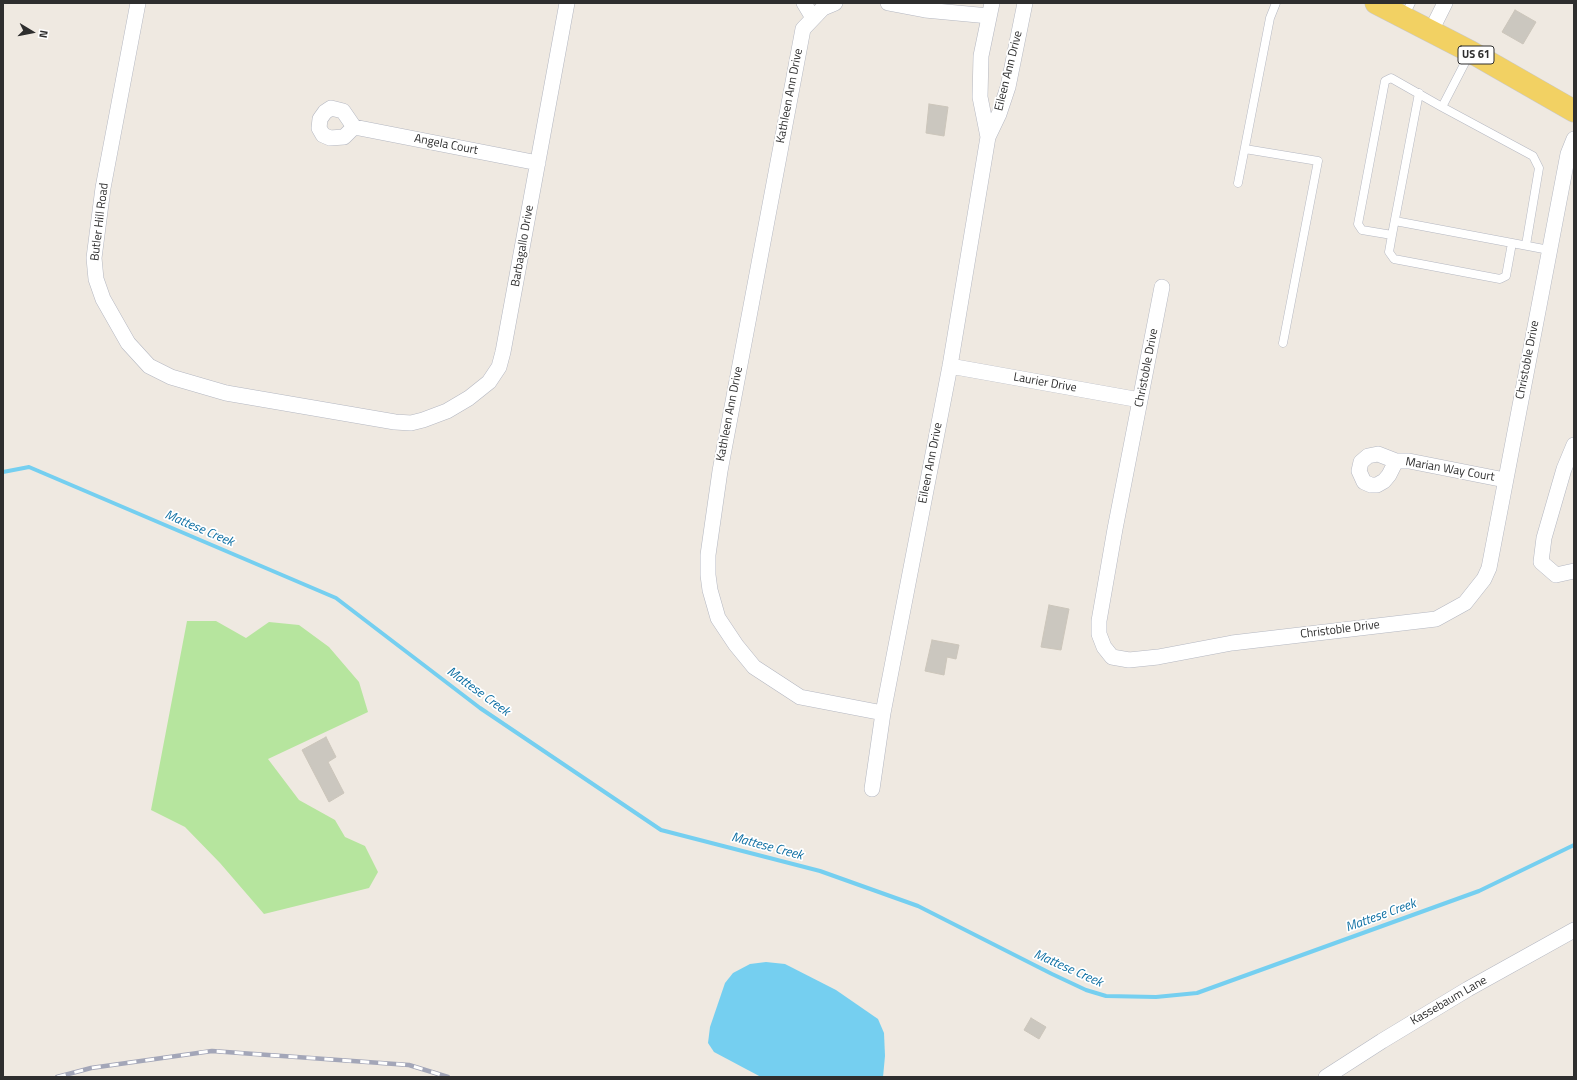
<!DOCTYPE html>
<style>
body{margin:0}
#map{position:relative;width:1577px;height:1080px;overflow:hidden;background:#efe9e1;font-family:"Titillium Web",sans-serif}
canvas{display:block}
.frame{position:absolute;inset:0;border:4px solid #2e2e2e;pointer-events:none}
.north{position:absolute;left:12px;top:12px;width:40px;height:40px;-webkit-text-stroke:3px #fff;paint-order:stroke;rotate:100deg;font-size:11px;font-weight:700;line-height:16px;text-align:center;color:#2e2e2e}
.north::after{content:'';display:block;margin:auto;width:14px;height:18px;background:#2e2e2e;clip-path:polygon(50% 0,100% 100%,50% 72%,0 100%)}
</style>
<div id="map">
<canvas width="1577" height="1080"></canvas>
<div class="frame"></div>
<div class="north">N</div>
</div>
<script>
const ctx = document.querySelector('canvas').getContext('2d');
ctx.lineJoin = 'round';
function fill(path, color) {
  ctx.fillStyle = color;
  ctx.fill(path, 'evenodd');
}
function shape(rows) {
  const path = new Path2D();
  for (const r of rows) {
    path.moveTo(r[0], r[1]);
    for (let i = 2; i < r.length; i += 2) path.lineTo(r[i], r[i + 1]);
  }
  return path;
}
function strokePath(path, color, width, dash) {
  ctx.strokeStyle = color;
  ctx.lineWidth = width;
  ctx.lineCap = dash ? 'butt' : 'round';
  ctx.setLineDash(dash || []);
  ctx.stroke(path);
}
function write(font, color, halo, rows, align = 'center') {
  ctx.font = font + ' "Titillium Web",sans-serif';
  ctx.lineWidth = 3.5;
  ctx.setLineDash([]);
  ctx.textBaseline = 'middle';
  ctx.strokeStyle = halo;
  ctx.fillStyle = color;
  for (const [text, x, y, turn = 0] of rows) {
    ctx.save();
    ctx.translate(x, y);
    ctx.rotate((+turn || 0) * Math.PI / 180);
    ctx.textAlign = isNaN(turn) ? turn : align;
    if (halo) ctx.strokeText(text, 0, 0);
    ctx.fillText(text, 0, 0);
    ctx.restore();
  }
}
fill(shape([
 [187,621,216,621,246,638,269,622,299,625,329,647,359,682,368,712,268,759,299,800,335,820,345,837,365,846,378,872,369,888,264,914,220,863,185,827,151,810]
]), '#b6e59e');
fill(shape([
 [766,962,785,964,836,990,878,1019,884,1033,885,1056,883,1077,761,1077,714,1052,708,1043,710,1027,725,983,733,973,750,964]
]), '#75cff0');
strokePath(shape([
 [3,472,29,467,336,598,480,708,661,830,820,871,918,906,1052,974,1086,990,1106,996,1156,997,1197,993,1479,891,1574,845]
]), '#75cff0', 4);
const building = shape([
 [1515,10,1536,22,1523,44,1502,32,1515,10],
 [929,104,948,107,944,136,926,133,929,104],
 [1049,605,1069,609,1061,650,1041,647,1049,605],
 [932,640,959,645,956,659,947,657,944,675,925,671,932,640],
 [326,737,336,757,328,762,344,793,329,802,302,750,326,737],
 [1031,1018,1046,1027,1039,1039,1024,1030,1031,1018]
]);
fill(building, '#cbc7bf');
strokePath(building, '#cbc5ba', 1);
const service = shape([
 [1404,17,1411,3],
 [1470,53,1442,107,1391,78,1385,81,1358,224,1362,230,1392,235,1389,252,1394,259,1500,279,1506,276,1512,243,1549,250],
 [1442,107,1533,156,1539,168,1526,245],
 [1245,149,1318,161,1283,343],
 [1238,183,1270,18,1276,3],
 [1395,221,1512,243],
 [1392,235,1419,93]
]);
const minor = shape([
 [138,3,103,188,94,258,96,279,103,299,128,343,149,366,171,377,226,393,395,422,411,423,423,420,447,411,469,398,489,382,499,367,503,352,567,3],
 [804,3,813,18],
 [835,3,823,8,803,29,720,471,708,555,708,575,710,590,718,618,736,645,754,667,800,697,883,713],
 [888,3,925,10,989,16],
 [1431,31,1445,3],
 [354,127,344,137,330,138,323,135,319,128,320,119,325,112,331,108,343,111,354,127,538,163],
 [988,137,980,97,981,56,992,3],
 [1162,287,1115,529,1099,621,1099,634,1104,647,1112,657,1129,660,1158,657,1232,643,1436,619,1465,603,1484,579,1489,568,1568,154,1574,139],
 [950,366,1140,400],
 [1574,445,1564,469,1544,538,1541,562,1556,575,1574,571],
 [1396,461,1389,475,1384,481,1377,485,1371,485,1364,482,1359,471,1361,462,1368,456,1378,454,1396,461,1409,461,1505,480],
 [872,789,883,713,950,366,988,137,999,114,1008,87,1025,3],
 [1326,1077,1382,1041,1468,989,1574,930]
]);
const primary = shape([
 [1376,3,1471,52,1574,111]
]);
strokePath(service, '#b4b7c1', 9);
strokePath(minor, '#b4b7c1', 16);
strokePath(primary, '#c9c9c9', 23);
strokePath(service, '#fff', 8);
strokePath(minor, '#fff', 15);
strokePath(primary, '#f2d163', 22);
const rail = shape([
 [57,1077,91,1068,212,1051,409,1065,448,1077]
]);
strokePath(rail, '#a3a6b8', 4.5);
strokePath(rail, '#fff', 3, [9]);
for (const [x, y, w] of [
 [1476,55,36]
]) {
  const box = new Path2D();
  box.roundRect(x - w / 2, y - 9, w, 18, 3);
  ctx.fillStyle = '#fff';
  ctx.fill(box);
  strokePath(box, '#2e2e2e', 1);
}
write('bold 11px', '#2e2e2e', null, [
 ["US 61",1476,55]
]);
write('12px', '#2e2e2e', '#fff', [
 ["Eileen Ann Drive",1009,71,-76],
 ["Kathleen Ann Drive",790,96,-79],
 ["Angela Court",446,145,11],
 ["Butler Hill Road",100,222,-83],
 ["Barbagallo Drive",523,246,-80],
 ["Christoble Drive",1528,360,-79],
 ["Christoble Drive",1147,368,-79],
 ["Laurier Drive",1045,383,10],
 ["Kathleen Ann Drive",730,414,-79],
 ["Eileen Ann Drive",931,463,-79],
 ["Marian Way Court",1450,470,10],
 ["Christoble Drive",1340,630,-7],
 ["Kassebaum Lane",1449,1001,-30]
]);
write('italic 13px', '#0d6fa3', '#fff', [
 ["Mattese Creek",199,529,23],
 ["Mattese Creek",478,692,36],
 ["Mattese Creek",767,847,15],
 ["Mattese Creek",1381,916,-20],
 ["Mattese Creek",1068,969,24]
]);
</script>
